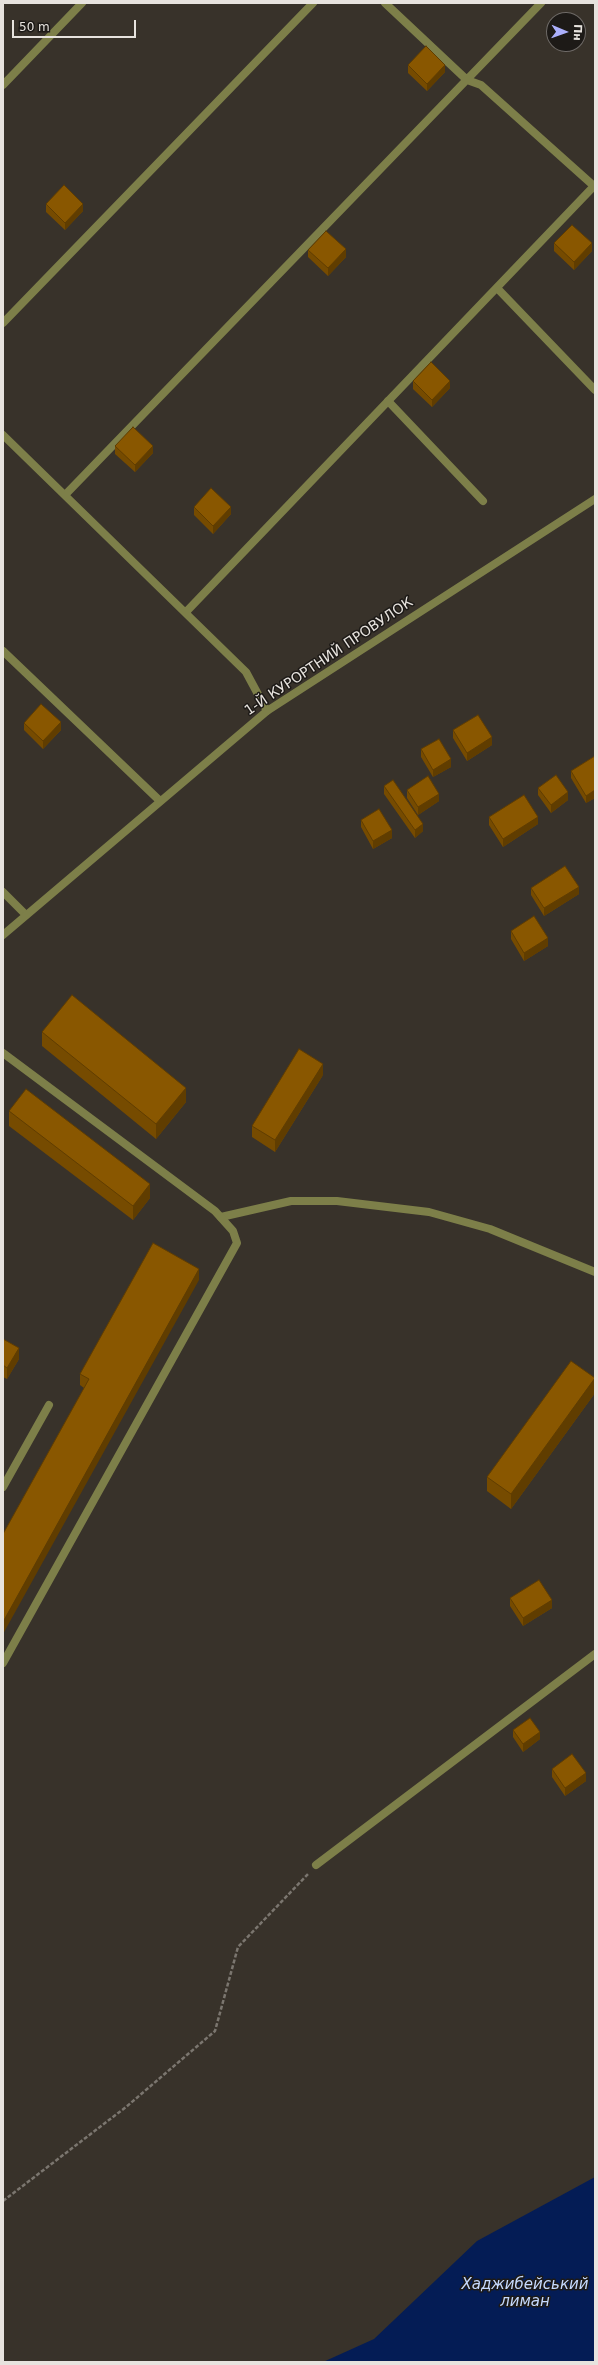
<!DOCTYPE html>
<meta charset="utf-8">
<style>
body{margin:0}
#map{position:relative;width:598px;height:2365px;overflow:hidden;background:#38322a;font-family:"DejaVu Sans",sans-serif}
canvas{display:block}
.frame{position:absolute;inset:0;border:4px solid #e7e3de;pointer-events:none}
.north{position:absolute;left:546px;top:12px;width:40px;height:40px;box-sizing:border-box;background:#1d1a17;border:1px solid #6e6a67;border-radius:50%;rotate:92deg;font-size:11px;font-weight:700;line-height:16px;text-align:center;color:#e7e3de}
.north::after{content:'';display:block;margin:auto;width:14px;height:18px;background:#abaffb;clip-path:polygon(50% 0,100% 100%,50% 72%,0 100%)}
.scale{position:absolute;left:12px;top:20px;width:124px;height:18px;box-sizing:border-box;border:2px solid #e7e3de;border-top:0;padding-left:5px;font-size:12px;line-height:14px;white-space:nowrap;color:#e7e3de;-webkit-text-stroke:3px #1d1a17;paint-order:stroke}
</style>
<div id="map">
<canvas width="598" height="2365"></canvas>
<div class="frame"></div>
<div class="north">Пн</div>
<div class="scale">50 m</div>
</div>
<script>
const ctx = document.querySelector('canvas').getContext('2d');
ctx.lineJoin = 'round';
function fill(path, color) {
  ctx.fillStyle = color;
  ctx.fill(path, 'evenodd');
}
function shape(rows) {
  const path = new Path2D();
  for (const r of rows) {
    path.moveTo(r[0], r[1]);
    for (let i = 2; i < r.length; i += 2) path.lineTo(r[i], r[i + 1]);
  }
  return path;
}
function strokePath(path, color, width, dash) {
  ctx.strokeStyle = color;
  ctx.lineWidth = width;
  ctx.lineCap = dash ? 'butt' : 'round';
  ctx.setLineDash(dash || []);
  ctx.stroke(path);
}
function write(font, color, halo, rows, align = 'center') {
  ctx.font = font + ' "DejaVu Sans",sans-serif';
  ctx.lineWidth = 3;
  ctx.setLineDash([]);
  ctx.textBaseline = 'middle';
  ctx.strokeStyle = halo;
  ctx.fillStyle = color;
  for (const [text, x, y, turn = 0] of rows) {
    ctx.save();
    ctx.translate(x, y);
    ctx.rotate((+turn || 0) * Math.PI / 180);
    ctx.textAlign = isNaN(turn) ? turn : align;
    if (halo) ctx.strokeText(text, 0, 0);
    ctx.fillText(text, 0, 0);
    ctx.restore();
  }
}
fill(shape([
 [595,2177,595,2362,323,2362,374,2339,477,2241]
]), '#041c55');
strokePath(shape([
 [3,2201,126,2107,215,2031,238,1947,309,1873]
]), '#7b766f', 2.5, [4, 2]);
strokePath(shape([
 [388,401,483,501],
 [221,1217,291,1201,337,1201,429,1212,490,1229,595,1272]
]), '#7d7f49', 8);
strokePath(shape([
 [385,3,467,80,481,85,595,187],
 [3,85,82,3],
 [497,288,595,390],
 [3,323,313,3],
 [3,435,246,672,267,711],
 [65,495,541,3],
 [186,612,595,185],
 [3,651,160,801],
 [3,892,26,915],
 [3,1053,215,1211,233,1231,237,1243,3,1663],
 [3,1487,49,1405],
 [316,1865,595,1654]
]), '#7d7f49', 8);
strokePath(shape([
 [3,935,267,711,595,499]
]), '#7d7f49', 8);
fill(shape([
 [408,65,445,72,427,91,408,73],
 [46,204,83,211,65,230,46,212],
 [554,243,592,251,574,270,554,251],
 [308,250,346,257,328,276,308,257],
 [413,381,450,388,432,407,413,389],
 [115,446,153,453,135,472,115,454],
 [194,507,231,514,213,534,194,515],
 [24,723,61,730,43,749,24,730],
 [453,730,492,745,467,761,453,738],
 [421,749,451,767,433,777,421,757],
 [595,756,595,798,586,803,571,778,571,771],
 [384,786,423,831,415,838,384,794],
 [538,788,568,800,551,813,538,795],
 [407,790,439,801,418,815,407,798],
 [489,817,538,824,503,847,489,825],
 [361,820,392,838,373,849,361,827],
 [531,888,579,894,544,916,531,895],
 [511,931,548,946,524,961,511,939],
 [42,1032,186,1102,156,1139,42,1046],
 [323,1075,275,1152,252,1137,252,1126],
 [9,1111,150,1198,133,1220,9,1126],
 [199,1280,84,1388,80,1385,80,1374],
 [3,1339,19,1359,7,1379,3,1377],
 [595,1393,511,1509,487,1491,487,1477],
 [510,1598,552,1608,523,1626,510,1606],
 [513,1730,540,1739,523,1752,513,1737],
 [552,1769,586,1781,565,1796,552,1777]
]), '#764b00');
fill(shape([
 [445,65,445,72,427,91,427,84],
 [83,204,83,211,65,230,65,223],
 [592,243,592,251,574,270,574,262],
 [346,249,346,257,328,276,328,268],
 [450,381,450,388,432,407,432,400],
 [153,446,153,453,135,472,135,465],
 [231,507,231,514,213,534,213,526],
 [61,722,61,730,43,749,43,741],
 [492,737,492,745,467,761,467,753],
 [451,759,451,767,433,777,433,770],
 [595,790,595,798,586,803,586,796],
 [568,792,568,800,551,813,551,805],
 [439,794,439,801,418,815,418,807],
 [538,817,538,824,503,847,503,839],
 [423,824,423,831,415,838,415,830],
 [392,830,392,838,373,849,373,841],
 [579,887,579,894,544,916,544,908],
 [548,938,548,946,524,961,524,953],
 [323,1064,323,1075,275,1152,275,1140],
 [186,1088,186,1102,156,1139,156,1124],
 [150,1184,150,1198,133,1220,133,1206],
 [199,1269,199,1280,3,1634,3,1622],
 [19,1348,19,1359,7,1379,7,1368],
 [595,1378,595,1393,511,1509,511,1494],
 [552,1600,552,1608,523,1626,523,1618],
 [540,1732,540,1739,523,1752,523,1744],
 [586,1773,586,1781,565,1796,565,1788]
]), '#603d00');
const building = shape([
 [426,46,445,65,427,84,408,65,426,46],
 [64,185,83,204,65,223,46,204,64,185],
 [572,225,592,243,574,262,554,243,572,225],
 [326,231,346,249,328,268,308,250,326,231],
 [431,362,450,381,432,400,413,381,431,362],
 [133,427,153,446,135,465,115,446,133,427],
 [211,488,231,507,213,526,194,507,211,488],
 [41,704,61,722,43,741,24,723,41,704],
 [478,715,492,737,467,753,453,730,478,715],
 [439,739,451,759,433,770,421,749,439,739],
 [595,756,595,790,586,796,571,771,595,756],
 [556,775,568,792,551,805,538,788,556,775],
 [428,776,439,794,418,807,407,790,428,776],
 [393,780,423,824,415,830,384,786,393,780],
 [524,795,538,817,503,839,489,817,524,795],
 [379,809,392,830,373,841,361,820,379,809],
 [565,866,579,887,544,908,531,888,565,866],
 [534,916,548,938,524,953,511,931,534,916],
 [72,995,186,1088,156,1124,42,1032,72,995],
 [299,1049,323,1064,275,1140,252,1126,299,1049],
 [26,1089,150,1184,133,1206,9,1111,26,1089],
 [153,1243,199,1269,3,1622,3,1534,89,1379,80,1374,153,1243],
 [3,1339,19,1348,7,1368,3,1365,3,1339],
 [571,1361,595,1378,511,1494,487,1477,571,1361],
 [539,1580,552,1600,523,1618,510,1598,539,1580],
 [530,1718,540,1732,523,1744,513,1730,530,1718],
 [572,1754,586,1773,565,1788,552,1769,572,1754]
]);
fill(building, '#895700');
strokePath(building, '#603d00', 1);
write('14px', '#e7e3de', '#1d1a17', [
 ["1-Й КУРОРТНИЙ ПРОВУЛОК",329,657,-34]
]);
write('italic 15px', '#c5d9fd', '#1d1a17', [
 ["Хаджибейський",525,2285],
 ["лиман",525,2302]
]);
</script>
